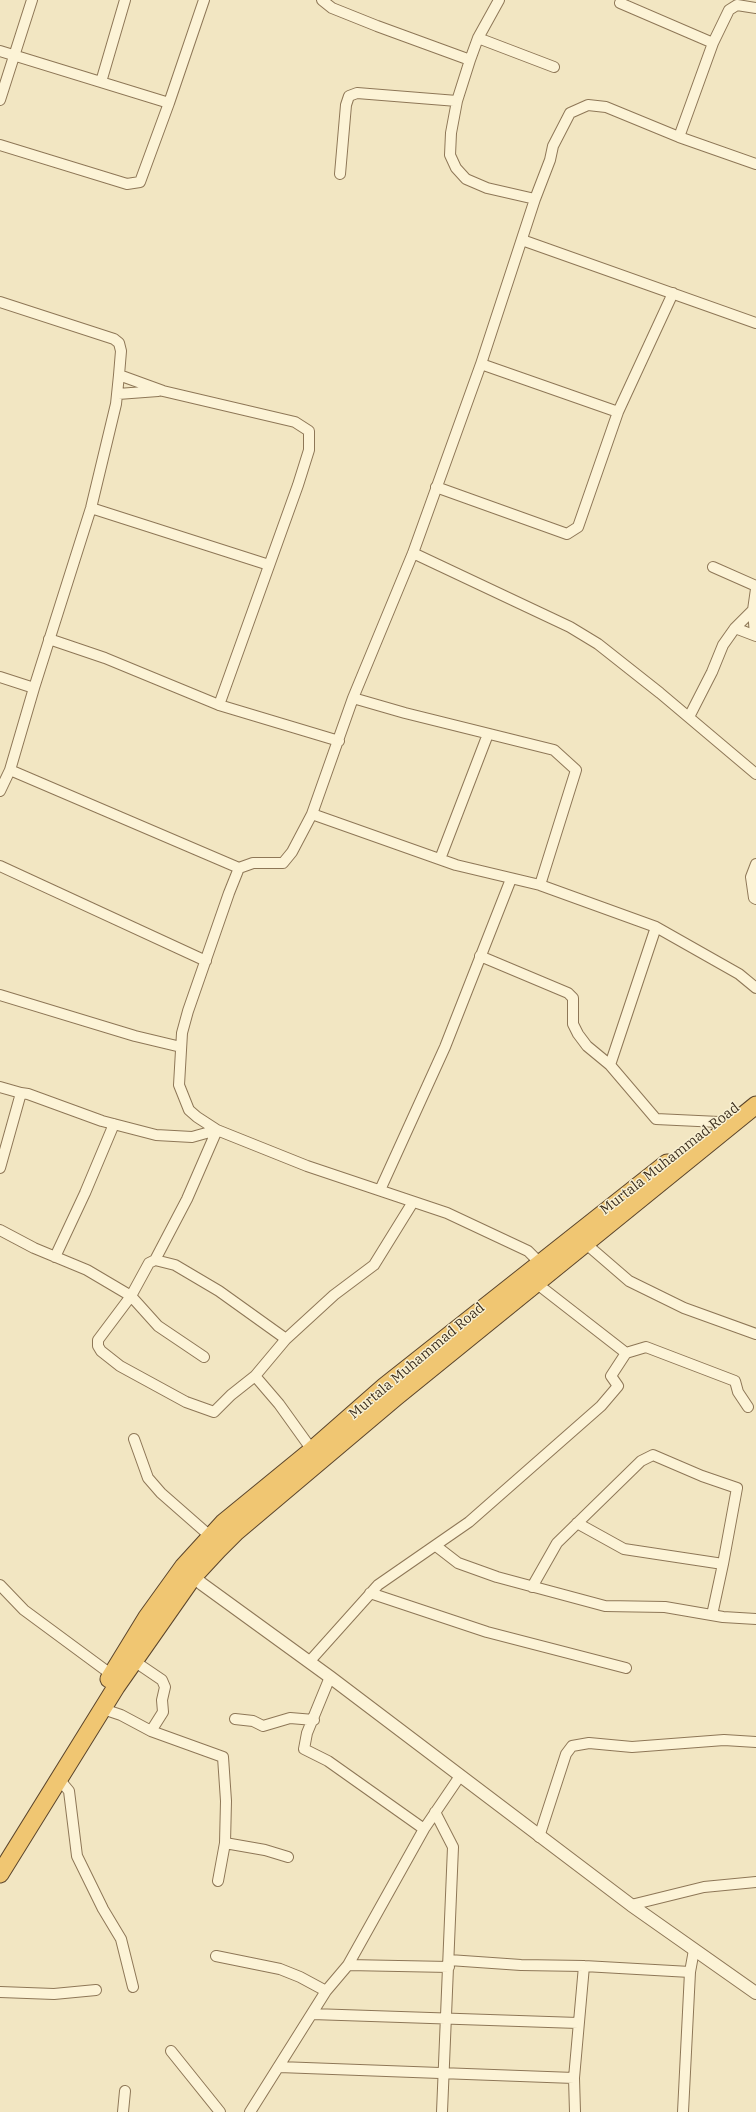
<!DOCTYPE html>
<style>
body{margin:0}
canvas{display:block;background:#f2e6c2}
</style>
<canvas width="756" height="2112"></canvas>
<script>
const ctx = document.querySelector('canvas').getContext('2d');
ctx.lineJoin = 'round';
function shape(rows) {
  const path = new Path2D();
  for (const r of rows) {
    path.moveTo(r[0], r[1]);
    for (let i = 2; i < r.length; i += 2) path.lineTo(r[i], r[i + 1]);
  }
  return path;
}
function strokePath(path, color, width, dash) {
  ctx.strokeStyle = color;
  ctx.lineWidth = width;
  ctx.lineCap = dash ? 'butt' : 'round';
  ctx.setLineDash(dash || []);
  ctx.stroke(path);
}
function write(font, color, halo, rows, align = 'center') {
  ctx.font = font + ' "IBM Plex Serif",serif';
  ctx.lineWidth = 3;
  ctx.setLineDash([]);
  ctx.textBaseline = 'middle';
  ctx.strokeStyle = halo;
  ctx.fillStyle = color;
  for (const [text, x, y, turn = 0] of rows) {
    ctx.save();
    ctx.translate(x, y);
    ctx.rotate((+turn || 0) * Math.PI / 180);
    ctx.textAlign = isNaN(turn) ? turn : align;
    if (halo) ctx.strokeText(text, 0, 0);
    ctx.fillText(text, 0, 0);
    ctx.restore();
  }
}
const minor = shape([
 [322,0,332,8,377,26,470,60],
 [499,0,478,38,470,60,457,101,451,133,450,155,456,168,466,179,487,188,535,199],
 [620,3,713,43],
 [478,38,554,67],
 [0,51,169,103],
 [101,82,125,0],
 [0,100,32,0],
 [679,137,713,43,729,10,737,5,756,8],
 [0,145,127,184,140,182,169,103,204,0],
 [340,174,346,105,349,96,357,93,457,101],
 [522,240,756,323],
 [0,302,114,339,119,343,121,351,119,375,163,391,295,422,309,431,309,450,298,485,219,705],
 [481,364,618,412],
 [118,394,158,391],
 [436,487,567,534,578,527,618,412,673,293],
 [91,508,269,565],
 [413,553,570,627,598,644,660,693,756,774],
 [713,567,756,586],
 [753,610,755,635],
 [735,628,756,636],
 [49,639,105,658,219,705,339,741],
 [0,677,34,688,10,770,0,791],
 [34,688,91,508,116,404,119,375],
 [353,698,405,713,554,750,576,770,540,885],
 [689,717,712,672,723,645,735,628,753,610,756,589],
 [10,770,239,868],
 [312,814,456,865,540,885,656,927,739,974,756,988],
 [440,859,488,734],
 [756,864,751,877,754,898,756,899],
 [0,866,206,961],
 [480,956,568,993,573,998,573,1024,578,1034,587,1046,610,1065,656,1119,719,1122],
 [0,995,135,1036,181,1047],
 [610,1065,656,927],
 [0,1087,21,1093],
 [0,1168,21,1093,28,1094,102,1121,156,1135,192,1137,217,1130],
 [380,1190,445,1047,511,879],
 [0,1230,34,1248,87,1270,131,1296,158,1326,204,1357],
 [585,1243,629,1281,684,1308,756,1334],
 [55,1257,85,1193,114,1124],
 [155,1260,187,1199,217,1130],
 [539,1262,528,1251,447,1213,307,1166,217,1130,197,1117,189,1110,179,1085,182,1033,188,1011,229,893,239,868,253,863,283,863,292,852,312,814,353,698,413,553,481,364,535,199,550,160,553,146,570,113,588,105,606,107,679,137,756,164],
 [286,1339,219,1291,175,1265,155,1260,149,1263,131,1296,98,1340,98,1346,101,1351,120,1366,186,1402,214,1412,231,1395,255,1376,286,1339,334,1295,374,1265,413,1202],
 [626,1353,646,1347,735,1381,738,1392,748,1407],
 [255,1376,279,1404,312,1450],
 [134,1439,148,1478,161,1493,210,1536],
 [577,1523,624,1549,723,1564,712,1615],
 [436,1546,458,1563,497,1577,605,1606,665,1607,723,1617,756,1619],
 [0,1585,24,1610,112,1675],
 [532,1587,557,1543,641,1461,653,1455,702,1476,737,1488,723,1564],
 [370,1593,487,1632,626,1668],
 [134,1661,162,1680,165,1687,162,1700,163,1712,151,1731],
 [309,1662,378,1585,469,1522,601,1406,618,1386,611,1376,626,1353,536,1283],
 [330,1677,307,1733,304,1749,328,1761,424,1829],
 [103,1709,121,1715,151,1731,223,1757,226,1801,225,1843,218,1881],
 [235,1719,253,1721,263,1726,290,1718,314,1720],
 [59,1779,69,1791,77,1856,103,1909,121,1939,133,1987],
 [435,1812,453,1847,442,2112],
 [539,1837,566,1754,572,1746,589,1743,632,1747,724,1740,756,1742],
 [225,1843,265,1850,288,1857],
 [631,1905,704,1887,756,1882],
 [216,1956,280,1969,300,1977,326,1991],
 [449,1960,521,1965,584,1966,690,1972],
 [348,1965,449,1967],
 [0,1992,54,1994,96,1990],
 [312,2014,578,2023],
 [171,2051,220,2112],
 [279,2067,574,2078],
 [123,2112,125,2091],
 [250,2112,326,1991,348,1965,424,1829,460,1776],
 [575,2112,574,2078,584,1966],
 [683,2112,690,1972,694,1950]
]);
const tertiary = shape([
 [188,1572,202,1584,330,1677,631,1905,756,1993]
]);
const trunk = shape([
 [109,1679,147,1617,183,1567,224,1522,312,1450,385,1386,667,1163],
 [0,1874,116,1687,193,1577,218,1550,236,1532,396,1397,756,1105]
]);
strokePath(minor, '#8e7757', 12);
strokePath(tertiary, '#8e7757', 14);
strokePath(trunk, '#5b452c', 19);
strokePath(minor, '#fcf3d6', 10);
strokePath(tertiary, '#fcf3d6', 12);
strokePath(trunk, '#f0c672', 17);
write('14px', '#3c2e1d', '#f8f0d2', [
 ["Murtala Muhammad Road",670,1159,-38],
 ["Murtala Muhammad Road",417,1361,-40]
]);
</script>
